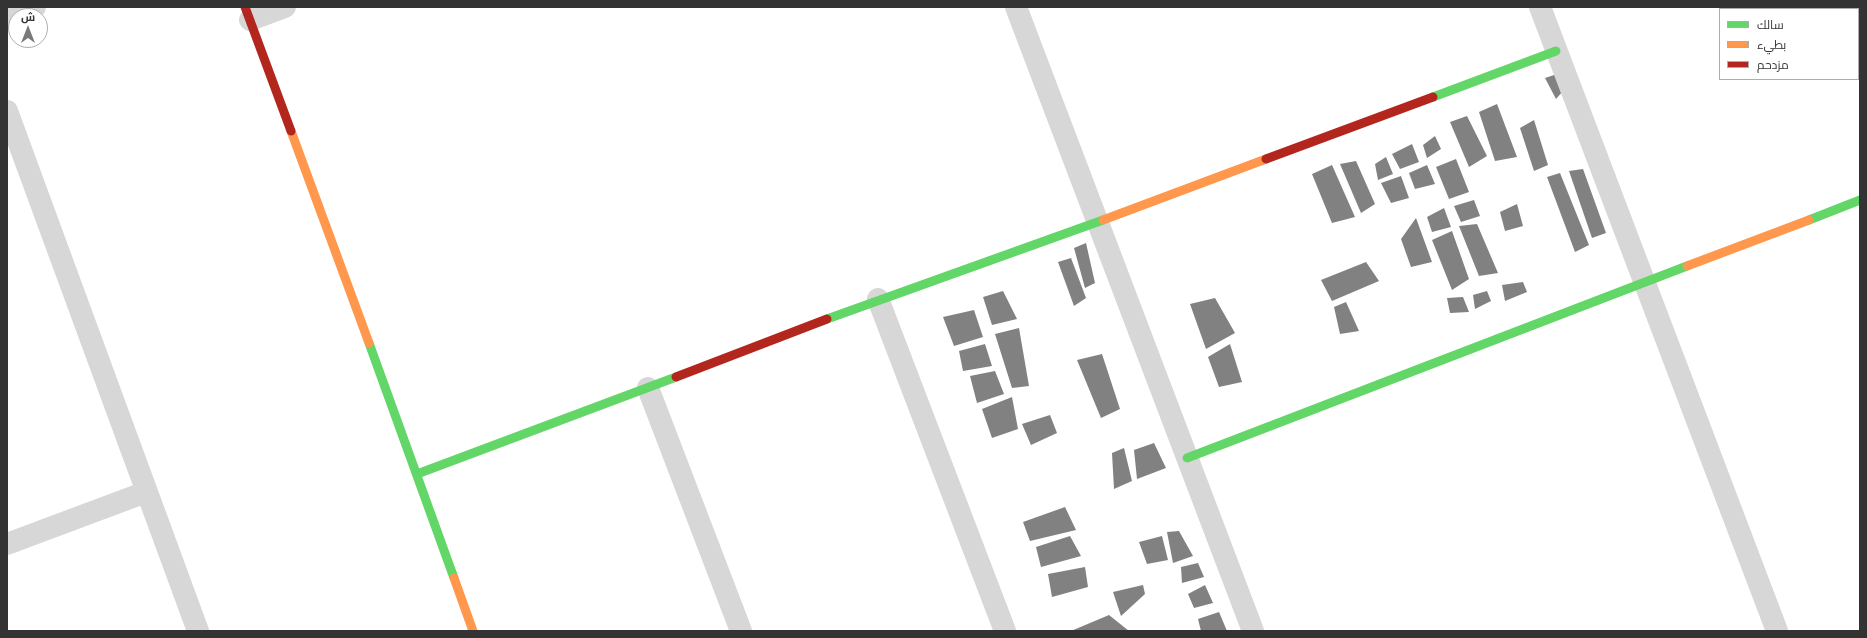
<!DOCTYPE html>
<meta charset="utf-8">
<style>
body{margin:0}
#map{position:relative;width:1867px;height:638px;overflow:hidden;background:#fff;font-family:Manrope,Cairo,sans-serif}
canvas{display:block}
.frame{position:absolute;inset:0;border:8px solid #333;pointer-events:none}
.legend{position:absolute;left:1719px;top:8px;width:140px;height:72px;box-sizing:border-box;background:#fff;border:1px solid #adadad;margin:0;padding:5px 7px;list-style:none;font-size:12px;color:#333}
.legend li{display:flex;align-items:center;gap:8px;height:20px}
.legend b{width:20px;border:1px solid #adadad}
.north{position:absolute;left:8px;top:8px;width:40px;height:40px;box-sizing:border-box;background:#fff;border:1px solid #adadad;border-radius:50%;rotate:0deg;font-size:11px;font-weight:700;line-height:16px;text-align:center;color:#333}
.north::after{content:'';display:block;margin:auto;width:14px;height:18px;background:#7a7a7a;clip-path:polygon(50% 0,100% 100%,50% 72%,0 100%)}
</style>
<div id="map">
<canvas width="1867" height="638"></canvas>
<div class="frame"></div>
<ul class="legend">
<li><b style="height:5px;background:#63d668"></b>سالك</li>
<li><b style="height:5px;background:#ff974d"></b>بطيء</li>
<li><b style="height:5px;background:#b3261e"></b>مزدحم</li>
</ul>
<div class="north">ش</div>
</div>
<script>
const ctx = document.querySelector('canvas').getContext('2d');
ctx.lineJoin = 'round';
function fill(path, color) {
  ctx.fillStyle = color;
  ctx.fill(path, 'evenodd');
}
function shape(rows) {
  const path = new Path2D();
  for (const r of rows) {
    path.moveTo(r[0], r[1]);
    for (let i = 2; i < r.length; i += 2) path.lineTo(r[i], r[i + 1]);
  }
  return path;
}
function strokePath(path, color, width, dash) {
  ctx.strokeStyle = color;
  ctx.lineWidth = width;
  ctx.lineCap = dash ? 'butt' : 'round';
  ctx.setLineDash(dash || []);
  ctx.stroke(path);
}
fill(shape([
 [1557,74,1563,91,1556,99,1545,78],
 [1497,104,1517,157,1495,161,1479,112],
 [1467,116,1487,156,1469,167,1450,122],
 [1534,120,1548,165,1534,171,1520,128],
 [1435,136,1441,149,1427,158,1423,145],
 [1412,144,1419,162,1400,169,1392,154],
 [1386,157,1393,174,1378,180,1375,164],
 [1456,159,1469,192,1449,199,1436,167],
 [1356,161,1375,204,1361,213,1340,164],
 [1332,165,1355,217,1332,223,1312,174],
 [1427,165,1435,184,1415,189,1409,173],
 [1583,169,1606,233,1592,238,1569,171],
 [1560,173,1589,245,1575,252,1547,177],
 [1401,176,1409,198,1391,203,1381,183],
 [1474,200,1480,216,1461,222,1454,206],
 [1517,204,1523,226,1505,231,1500,212],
 [1444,208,1451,227,1432,232,1427,217],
 [1416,218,1432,262,1411,267,1401,239],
 [1477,224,1498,273,1479,276,1459,226],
 [1452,231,1469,279,1452,290,1432,240],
 [1086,243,1095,283,1085,288,1074,248],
 [1071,258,1086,298,1074,306,1058,262],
 [1366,262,1379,281,1332,301,1321,280],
 [1523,282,1527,292,1505,301,1502,285],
 [1003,291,1017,319,992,325,983,297],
 [1487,291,1491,301,1475,309,1473,295],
 [1463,297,1469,312,1450,313,1447,298],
 [1215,298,1235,333,1206,349,1190,304],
 [1346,302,1359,331,1340,334,1334,307],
 [974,310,983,337,954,346,943,317],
 [1019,328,1029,386,1012,388,995,334],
 [985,344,992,366,963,371,959,351],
 [1230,344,1242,382,1219,387,1208,357],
 [1102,354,1120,409,1101,418,1077,360],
 [995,371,1004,394,977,403,970,376],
 [1012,397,1018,429,992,438,982,409],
 [1050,415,1057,433,1031,445,1022,424],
 [1154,443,1166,468,1137,479,1134,450],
 [1124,448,1132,481,1114,489,1112,453],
 [1065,507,1076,530,1030,541,1023,522],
 [1179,531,1193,556,1173,563,1167,532],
 [1070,536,1081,556,1041,567,1036,547],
 [1162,536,1168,560,1147,564,1139,542],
 [1198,563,1204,577,1182,583,1181,567],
 [1085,567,1088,587,1052,597,1048,574],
 [1143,585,1145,594,1121,616,1113,592],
 [1205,585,1213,603,1194,608,1188,594],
 [1219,612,1227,631,1201,631,1198,619],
 [1109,615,1129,631,1071,631]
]), '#818181');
strokePath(shape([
 [1016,7,1253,631],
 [1540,7,1777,631],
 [7,17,35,7],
 [250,20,285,7],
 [7,111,198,631],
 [878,299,1005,631],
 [648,388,741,631],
 [7,544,146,492]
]), '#d7d7d7', 22);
strokePath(shape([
 [1433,97,1556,51],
 [1809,220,1860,200],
 [827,319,1103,220],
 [369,343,454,578],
 [1187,458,1687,266],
 [417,474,676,377]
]), '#63d668', 9);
strokePath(shape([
 [291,131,369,343],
 [1103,220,1266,159],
 [1687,266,1809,220],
 [454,578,473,631]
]), '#ff974d', 9);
strokePath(shape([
 [245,7,291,131],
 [1266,159,1433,97],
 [676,377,827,319]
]), '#b3261e', 9);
</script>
